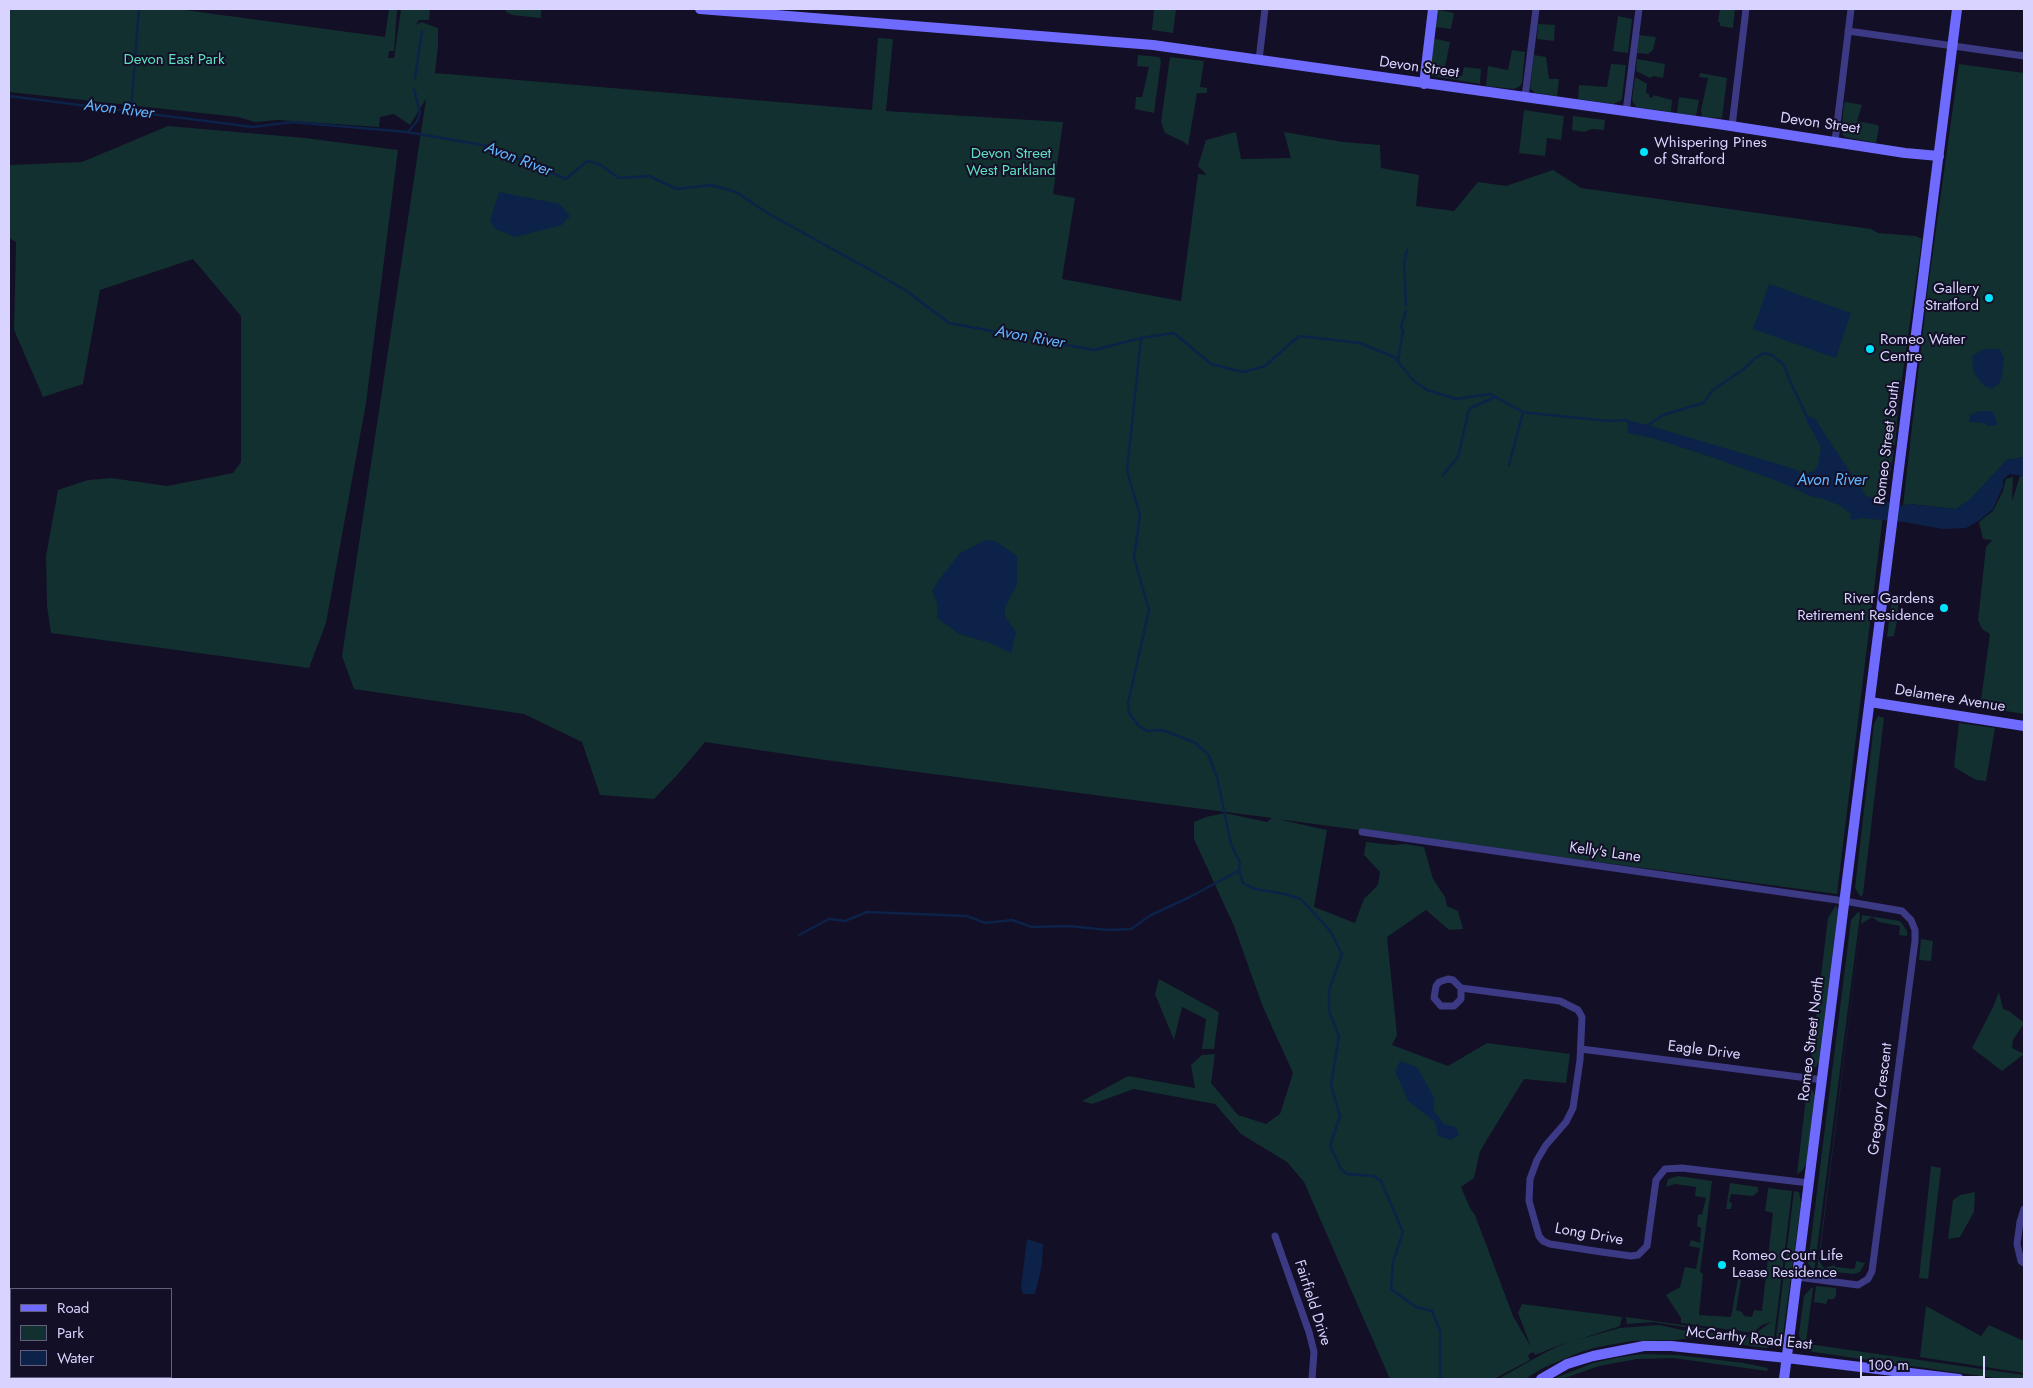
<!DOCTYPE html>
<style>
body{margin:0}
#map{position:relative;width:2033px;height:1388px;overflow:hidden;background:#130f26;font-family:Jost,sans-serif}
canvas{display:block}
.frame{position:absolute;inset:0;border:10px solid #d9d4ff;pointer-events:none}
.legend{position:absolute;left:10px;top:1288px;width:162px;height:90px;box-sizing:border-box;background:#130f26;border:1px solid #625e7d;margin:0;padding:6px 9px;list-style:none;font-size:15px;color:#d9d4ff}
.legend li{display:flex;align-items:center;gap:10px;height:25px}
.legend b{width:25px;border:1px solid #625e7d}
.scale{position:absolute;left:1860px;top:1356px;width:125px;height:22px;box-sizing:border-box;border:2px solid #d9d4ff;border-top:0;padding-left:6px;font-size:15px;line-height:18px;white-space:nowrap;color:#d9d4ff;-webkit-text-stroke:4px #130f26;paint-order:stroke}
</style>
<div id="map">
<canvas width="2033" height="1388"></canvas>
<div class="frame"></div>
<ul class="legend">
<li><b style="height:6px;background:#6f6bff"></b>Road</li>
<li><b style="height:14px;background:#12302f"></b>Park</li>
<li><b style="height:14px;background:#0c2248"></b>Water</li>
</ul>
<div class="scale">100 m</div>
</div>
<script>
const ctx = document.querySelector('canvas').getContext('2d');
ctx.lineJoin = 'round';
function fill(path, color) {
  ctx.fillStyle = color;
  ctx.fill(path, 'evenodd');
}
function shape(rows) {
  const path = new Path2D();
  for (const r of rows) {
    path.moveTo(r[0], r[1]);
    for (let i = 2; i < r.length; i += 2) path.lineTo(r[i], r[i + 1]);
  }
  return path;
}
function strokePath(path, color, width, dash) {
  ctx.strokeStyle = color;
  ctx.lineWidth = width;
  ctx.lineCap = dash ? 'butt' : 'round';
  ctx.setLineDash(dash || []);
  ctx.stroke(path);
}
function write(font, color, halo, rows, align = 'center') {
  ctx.font = font + ' Jost,sans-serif';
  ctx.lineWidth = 4;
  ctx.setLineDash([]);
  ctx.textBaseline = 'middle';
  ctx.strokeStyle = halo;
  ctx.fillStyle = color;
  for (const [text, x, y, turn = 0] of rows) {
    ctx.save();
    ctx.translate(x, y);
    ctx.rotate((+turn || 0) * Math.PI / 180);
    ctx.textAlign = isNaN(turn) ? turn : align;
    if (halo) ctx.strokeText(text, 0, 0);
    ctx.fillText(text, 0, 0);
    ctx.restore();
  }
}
fill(shape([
 [9,9,177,9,385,37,389,9,397,9,394,51,389,51,388,58,394,58,401,9,430,9,429,20,419,20,416,25,421,22,438,28,438,45,435,73,872,110,878,38,893,39,886,111,1063,122,1053,194,1075,198,1062,279,1181,301,1198,174,1207,175,1198,166,1206,140,1236,132,1241,159,1291,158,1284,132,1343,142,1380,145,1381,168,1419,175,1416,206,1454,211,1478,182,1506,186,1553,170,1581,188,1871,229,1878,233,1916,236,1922,239,1899,399,1895,445,1893,445,1892,450,1894,451,1885,499,1837,894,1277,819,1327,830,1314,907,1355,923,1364,899,1378,885,1380,872,1364,855,1366,842,1393,845,1405,844,1424,847,1433,879,1445,897,1447,906,1458,911,1463,929,1449,930,1426,910,1387,937,1397,1035,1392,1045,1448,1066,1487,1043,1570,1054,1566,1083,1524,1079,1480,1151,1474,1178,1461,1187,1470,1208,1475,1215,1513,1316,1531,1347,1518,1313,1522,1304,1622,1317,1620,1326,1577,1340,1620,1328,1659,1325,1682,1330,1773,1340,1772,1346,1766,1348,1757,1347,1696,1337,1676,1340,1631,1341,1594,1348,1578,1353,1543,1368,1525,1379,1498,1379,1546,1352,1570,1341,1535,1355,1533,1352,1528,1355,1530,1360,1494,1379,1390,1379,1304,1182,1287,1162,1241,1134,1215,1104,1134,1089,1092,1104,1082,1101,1128,1076,1195,1088,1191,1065,1202,1055,1215,1054,1211,1083,1238,1115,1266,1124,1280,1114,1293,1073,1263,1007,1234,926,1194,839,1194,822,1206,817,1225,813,1267,822,1272,818,825,760,705,742,678,774,654,799,600,795,582,742,524,714,354,689,342,656,426,99,410,125,394,114,380,117,379,127,278,120,255,122,238,117,9,92],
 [506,9,541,9,541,18,512,15,506,12],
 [1154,9,1176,9,1173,33,1152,30],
 [1720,9,1735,9,1733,28,1720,26,1720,22,1718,22],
 [1439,10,1454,13,1451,29,1435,27,1437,11],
 [1618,16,1632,19,1628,53,1613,51],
 [1538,24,1555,25,1554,41,1537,39],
 [1639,35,1656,37,1653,50,1648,54,1637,53],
 [1436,39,1450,42,1445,67,1436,68,1434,72,1462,76,1464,67,1481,69,1480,84,1432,76,1430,72,1433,41],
 [1512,50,1525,52,1522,83,1520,86,1514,89,1486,86,1488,66,1508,70],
 [1138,55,1159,57,1161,61,1154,113,1135,109,1136,97,1142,97,1149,67,1137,66],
 [1534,55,1546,57,1549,79,1559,79,1557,96,1535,93,1530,88],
 [1170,57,1204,61,1200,87,1207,88,1207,93,1197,93,1188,146,1184,142,1165,133,1161,122],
 [1637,59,1665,64,1663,78,1653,76,1650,78,1636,71],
 [1611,64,1626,65,1622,99,1620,101,1613,104,1578,99,1579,85,1607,87],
 [1959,64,2024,73,2024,457,2007,460,1970,500,1956,509,1908,504,1903,506,1928,287],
 [1700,73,1727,78,1722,118,1702,117,1701,110,1708,78,1699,77],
 [1635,77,1647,84,1646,93,1649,94,1649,97,1653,98,1653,95,1672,100,1671,112,1636,107,1632,100],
 [1679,97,1699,100,1696,116,1677,113],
 [1846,102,1862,105,1857,121,1877,125,1879,127,1876,143,1845,137,1842,134,1842,124,1844,103],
 [1524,110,1564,116,1561,140,1547,138,1545,156,1519,153],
 [1573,116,1605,120,1604,130,1592,129,1584,132,1572,130],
 [168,126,305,138,398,150,366,403,326,623,309,668,51,633,47,606,46,556,58,490,88,480,111,478,167,486,233,473,241,462,241,316,193,259,100,290,83,384,43,397,14,330,16,242,9,238,9,165,82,162],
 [2020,476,2024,476,2024,714,1980,707,1990,634,1982,629,1978,620,1986,547,1992,540,1983,539,1979,522,1993,511,2003,491,2006,479,2013,477,2012,501],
 [1892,598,1898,599,1898,615,1894,636,1887,637],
 [1878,716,1884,718,1863,894,1861,897,1855,888,1874,724],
 [1959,723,1995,728,1986,781,1976,780,1954,767],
 [1836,905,1838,910,1819,1061,1816,1067,1810,1067,1828,918],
 [1859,911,1860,915,1814,1272,1808,1263,1851,920],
 [1862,915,1900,921,1907,931,1907,936,1899,935,1900,926,1879,922,1872,917,1861,924,1819,1261,1824,1268,1835,1265,1835,1267,1853,1269,1855,1268,1856,1261,1865,1263,1860,1272,1854,1274,1817,1270],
 [1921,939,1933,941,1931,961,1919,960],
 [1159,979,1219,1012,1214,1049,1202,1049,1206,1019,1182,1007,1174,1040,1155,994],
 [1999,992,2003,1009,2009,1011,2024,1023,2013,1040,2012,1048,2024,1054,2002,1071,1972,1048,1993,1007],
 [1807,1089,1812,1089,1815,1096,1807,1162,1802,1171,1797,1174],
 [1931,1166,1941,1168,1928,1279,1919,1278],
 [1678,1176,1712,1181,1700,1272,1703,1274,1699,1315,1731,1317,1738,1279,1741,1280,1736,1310,1742,1312,1744,1316,1752,1317,1754,1310,1762,1311,1773,1213,1765,1211,1768,1189,1768,1188,1792,1191,1774,1338,1723,1333,1653,1322,1627,1324,1626,1317,1753,1335,1771,1322,1762,1325,1753,1333,1681,1323,1681,1318,1666,1295,1680,1287,1685,1267,1696,1269,1700,1248,1689,1246,1691,1240,1700,1243,1701,1228,1697,1226,1698,1215,1702,1214,1706,1198,1695,1196,1696,1187,1675,1184,1666,1187,1668,1179],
 [1730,1183,1758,1187,1758,1192,1753,1196,1731,1194,1729,1202,1732,1203,1731,1209,1726,1209],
 [1794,1191,1799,1192,1801,1203,1783,1335,1781,1338,1776,1338],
 [1975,1192,1974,1212,1960,1237,1948,1239,1953,1200,1960,1195],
 [1816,1286,1836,1288,1836,1295,1834,1299,1828,1299,1826,1304,1814,1302],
 [1812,1287,1813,1288,1806,1342,1800,1340,1799,1333,1804,1296],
 [1926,1306,1981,1336,1989,1325,2024,1341,2024,1373,1920,1357],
 [1808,1344,2024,1375,2024,1379,2002,1379,1813,1352,1808,1350],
 [1643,1354,1678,1355,1744,1363,1768,1368,1767,1371,1673,1358,1637,1359,1599,1366,1562,1379,1553,1379,1593,1363,1620,1357]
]), '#12302f');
fill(shape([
 [499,192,560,204,570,216,562,225,515,237,495,229,490,220],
 [1769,284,1851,313,1836,358,1753,329],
 [1984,349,2000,349,2004,358,2002,377,1999,384,1992,389,1983,385,1974,373,1972,356],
 [1980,411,1991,411,1995,415,1997,425,1987,426,1985,423,1969,422,1970,415],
 [1806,415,1815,419,1866,496,1903,506,1908,504,1956,509,1970,499,2007,460,2024,457,2024,476,2009,474,2003,480,2003,486,1993,509,1980,520,1966,528,1943,529,1903,522,1860,518,1855,520,1850,519,1851,514,1839,505,1823,499,1810,496,1785,484,1720,460,1656,439,1628,433,1627,420,1651,426,1798,470,1801,475,1814,471,1818,465,1821,447,1806,420],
 [985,540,995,541,1017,556,1017,585,1005,607,1005,616,1016,632,1011,653,990,643,959,634,937,618,937,603,932,591,938,581,960,553],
 [1400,1061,1417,1067,1435,1099,1433,1109,1444,1124,1456,1127,1459,1135,1451,1140,1438,1136,1435,1122,1408,1101,1395,1071],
 [1027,1239,1043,1244,1042,1265,1035,1294,1023,1294,1021,1287]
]), '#0c2248');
strokePath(shape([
 [415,78,422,31],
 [9,96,253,127,292,122,407,132,488,146,566,179,587,161,599,164,619,178,649,176,677,189,711,185,736,192,769,214,874,272,905,290,949,323,1094,350,1141,338,1174,333,1211,364,1243,372,1265,366,1299,336,1360,343,1394,357,1414,381,1427,390,1456,399,1490,394,1523,412,1530,413,1608,421,1627,420,1629,422],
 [131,110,139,9],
 [408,132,417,121,420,113,414,89],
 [1406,305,1404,264,1407,250],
 [1141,338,1127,471,1140,515,1134,558,1149,610,1128,703,1129,713,1139,726,1147,731,1162,730,1194,742,1208,754,1217,777,1231,844,1240,863,1239,870,1243,883,1255,889,1285,894,1301,899,1331,932,1342,954,1329,990,1329,1011,1339,1036,1331,1085,1340,1116,1330,1146,1341,1169,1347,1174,1374,1176,1381,1181,1403,1232,1393,1262,1391,1289,1416,1307,1432,1311,1440,1331,1440,1379],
 [1398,361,1403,331,1401,326,1406,311],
 [1645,427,1663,415,1703,403,1714,389,1744,369,1754,359,1764,353,1772,355,1784,365,1790,381,1806,415],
 [1509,465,1523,412],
 [1443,475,1458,457,1469,409,1495,397],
 [799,935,829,919,845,921,867,912,967,916,985,923,1012,920,1032,927,1069,926,1108,930,1131,929,1151,915,1190,897,1238,871]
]), '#0c2248', 2.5);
strokePath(shape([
 [1848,31,2024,56],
 [1259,60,1265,9],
 [1525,97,1536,9],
 [1626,112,1639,9],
 [1732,126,1746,9],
 [1835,141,1851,9],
 [1362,832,1844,901,1902,911,1911,920,1915,930,1915,941,1872,1271,1868,1279,1858,1285,1797,1277],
 [1461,988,1461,999,1454,1006,1441,1006,1434,998,1436,986,1439,982,1448,979,1453,980,1461,988,1560,1001,1578,1010,1582,1017,1580,1060,1573,1108,1566,1122,1546,1145,1537,1160,1530,1179,1529,1201,1539,1236,1543,1241,1550,1244,1595,1251,1631,1256,1638,1255,1647,1246,1656,1180,1665,1169,1682,1168,1809,1183],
 [1581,1049,1823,1080],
 [2024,1209,2020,1222,2017,1244,2021,1261,2024,1263],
 [1275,1236,1309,1332,1314,1352,1312,1379]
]), '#3d3a85', 7);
strokePath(shape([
 [700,9,1153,45,1718,124,1905,153,1939,156],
 [1424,84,1433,9],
 [1870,702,2024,726],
 [1541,1379,1567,1364,1593,1356,1644,1346,1671,1346,1787,1358,1959,1379],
 [1784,1379,1957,9]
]), '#6f6bff', 10);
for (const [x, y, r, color] of [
 [1644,152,5,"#00e5ff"],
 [1989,298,5,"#00e5ff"],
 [1870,349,5,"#00e5ff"],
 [1944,608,5,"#00e5ff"],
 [1722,1265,5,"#00e5ff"]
]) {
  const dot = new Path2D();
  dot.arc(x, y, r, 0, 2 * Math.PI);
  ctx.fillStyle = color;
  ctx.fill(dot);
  strokePath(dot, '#130f26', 2);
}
write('15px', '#5fe0c0', '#130f26', [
 ["Devon East Park",174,60],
 ["Devon Street",1011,154],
 ["West Parkland",1011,171]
]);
write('15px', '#d9d4ff', '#130f26', [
 ["Devon Street",1419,68,8],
 ["Devon Street",1820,124,8],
 ["Romeo Street South",1888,443,-83],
 ["Delamere Avenue",1950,699,9],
 ["Kelly's Lane",1605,853,8],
 ["Romeo Street North",1812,1039,-83],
 ["Eagle Drive",1704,1051,7],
 ["Gregory Crescent",1881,1099,-83],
 ["Long Drive",1589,1235,10],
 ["Fairfield Drive",1312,1303,72],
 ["McCarthy Road East",1749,1339,6]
]);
write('15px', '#d9d4ff', '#130f26', [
 ["Whispering Pines",1654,143],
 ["of Stratford",1654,160],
 ["Gallery",1979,289,"right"],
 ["Stratford",1979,306,"right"],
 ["Romeo Water",1880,340],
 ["Centre",1880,357],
 ["River Gardens",1934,599,"right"],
 ["Retirement Residence",1934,616,"right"],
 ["Romeo Court Life",1732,1256],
 ["Lease Residence",1732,1273]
], 'left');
write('italic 16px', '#62b6ff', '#130f26', [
 ["Avon River",119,110,7],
 ["Avon River",518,160,21],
 ["Avon River",1030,338,10],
 ["Avon River",1832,481]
]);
</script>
